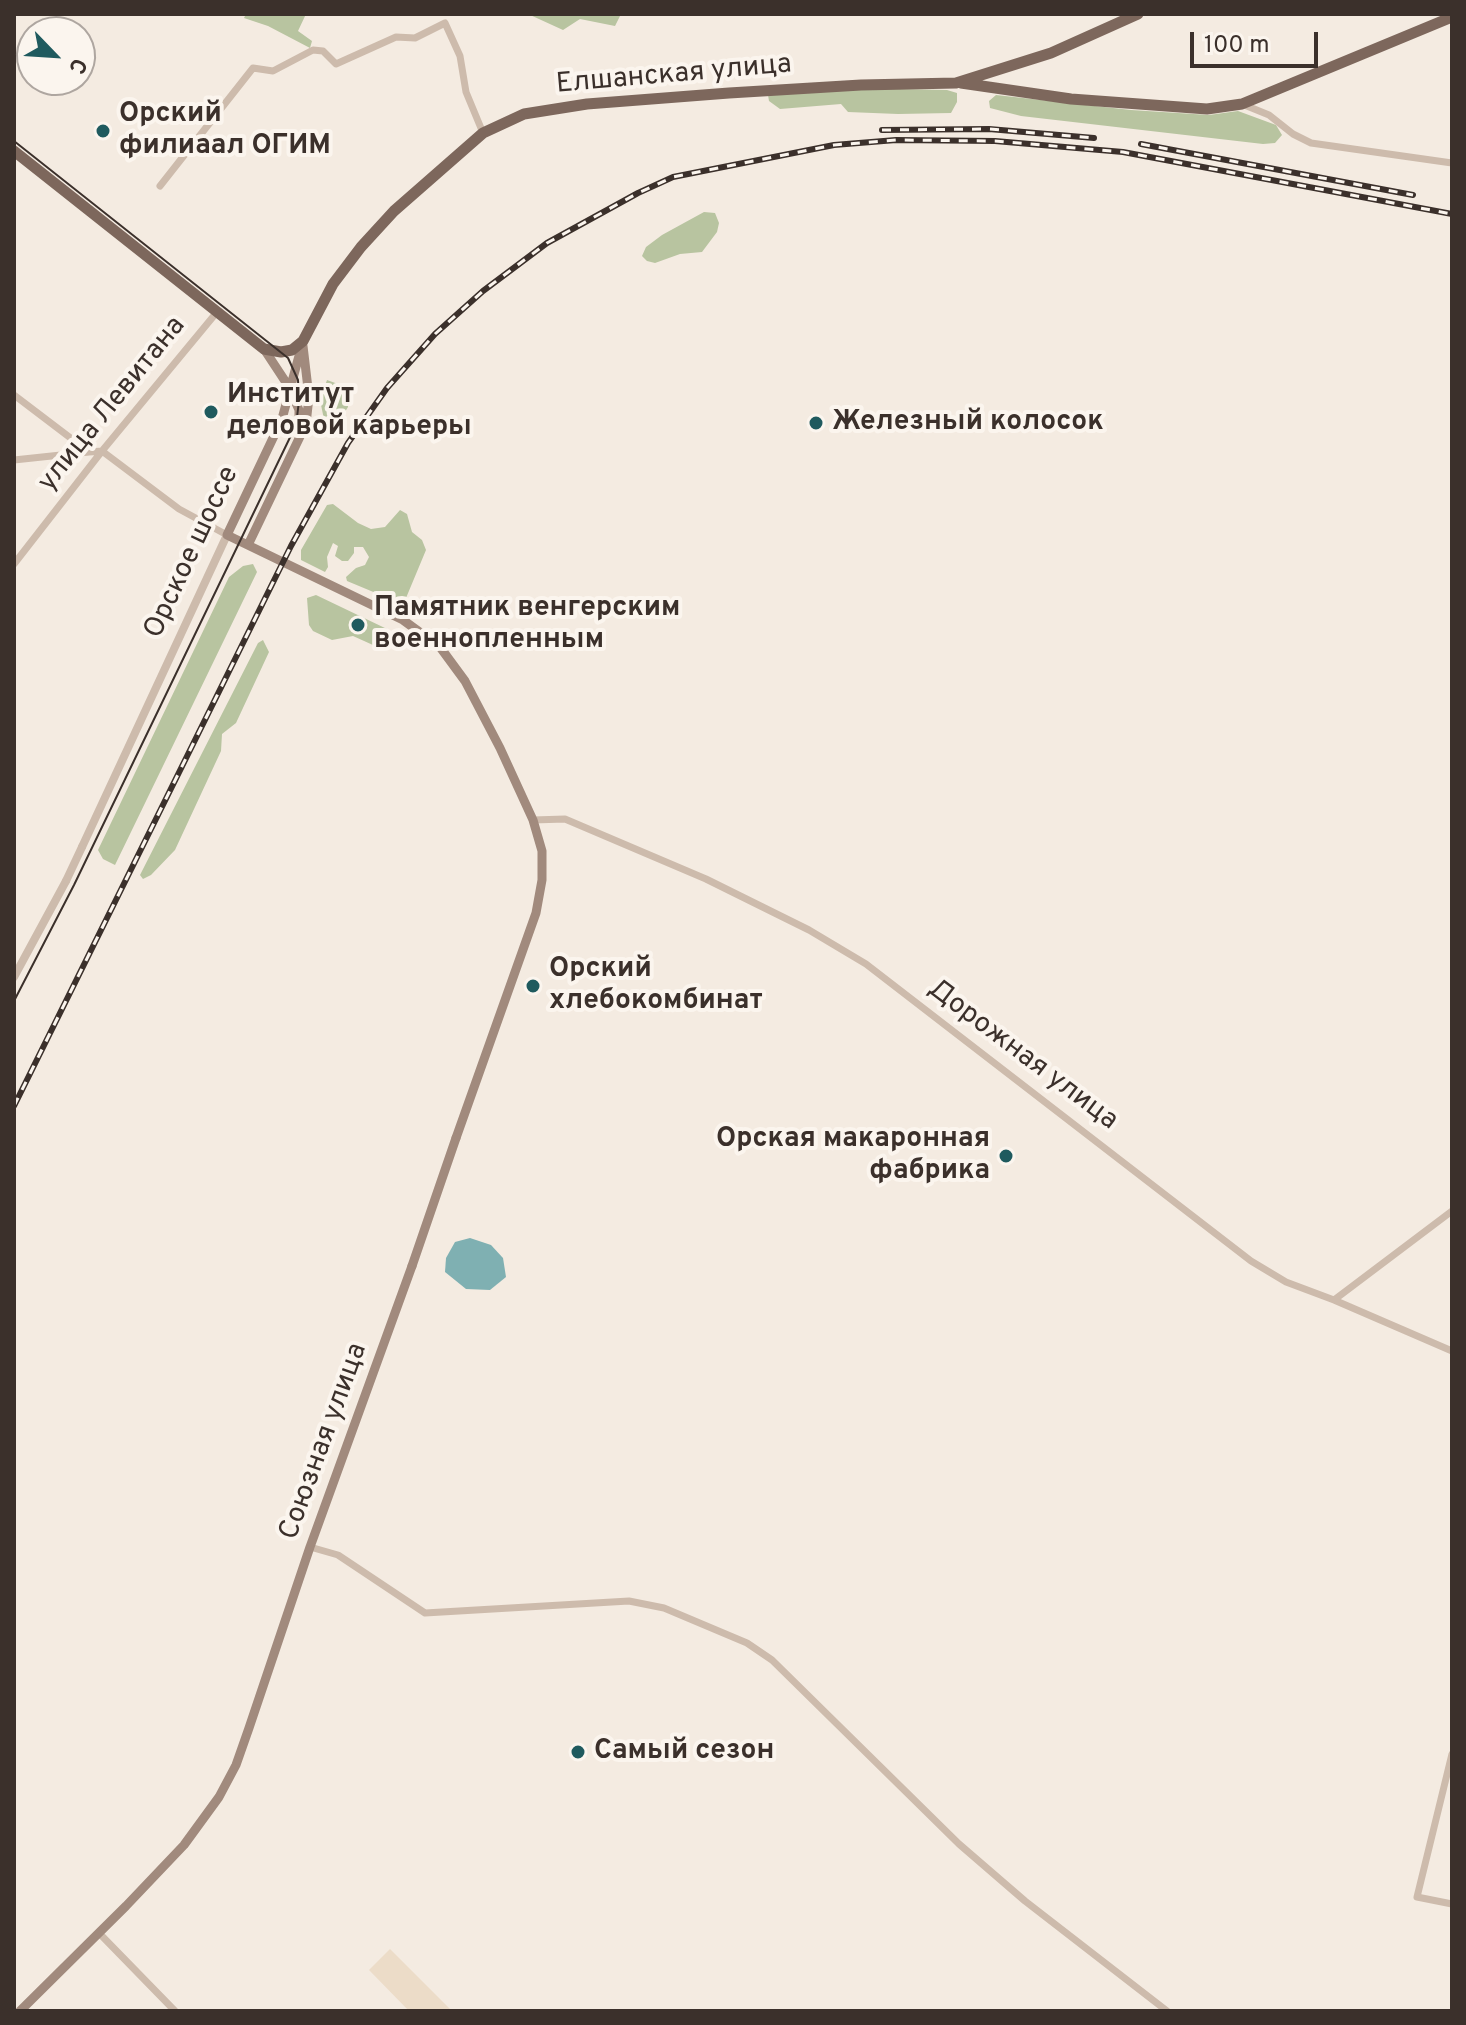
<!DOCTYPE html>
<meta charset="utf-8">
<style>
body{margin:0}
#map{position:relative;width:1466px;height:2025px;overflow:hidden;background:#f4ebe1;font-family:Overpass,sans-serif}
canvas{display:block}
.frame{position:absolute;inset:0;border:16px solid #3b302b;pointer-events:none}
.north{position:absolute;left:16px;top:16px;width:80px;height:80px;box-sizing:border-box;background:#fbf5ee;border:2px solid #aea6a0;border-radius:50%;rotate:115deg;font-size:22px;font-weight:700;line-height:32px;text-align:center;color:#3b302b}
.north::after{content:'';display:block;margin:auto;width:28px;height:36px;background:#1f5a5e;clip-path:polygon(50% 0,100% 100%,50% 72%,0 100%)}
.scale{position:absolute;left:1190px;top:32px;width:128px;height:36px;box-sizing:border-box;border:4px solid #3b302b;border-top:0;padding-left:10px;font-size:24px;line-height:28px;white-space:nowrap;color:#3b302b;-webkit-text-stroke:6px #fbf5ee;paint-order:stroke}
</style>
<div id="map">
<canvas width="1466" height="2025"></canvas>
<div class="frame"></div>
<div class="north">С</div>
<div class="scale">100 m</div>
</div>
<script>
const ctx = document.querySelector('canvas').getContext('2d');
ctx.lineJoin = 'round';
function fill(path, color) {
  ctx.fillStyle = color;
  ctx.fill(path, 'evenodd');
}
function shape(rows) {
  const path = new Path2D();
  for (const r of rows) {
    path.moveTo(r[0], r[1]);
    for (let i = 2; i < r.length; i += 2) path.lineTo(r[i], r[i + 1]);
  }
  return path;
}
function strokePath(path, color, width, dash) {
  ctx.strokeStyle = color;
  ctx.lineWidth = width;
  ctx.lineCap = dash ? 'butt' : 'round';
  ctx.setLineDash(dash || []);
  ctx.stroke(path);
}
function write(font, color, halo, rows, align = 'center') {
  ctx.font = font + ' Overpass,sans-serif';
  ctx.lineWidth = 8;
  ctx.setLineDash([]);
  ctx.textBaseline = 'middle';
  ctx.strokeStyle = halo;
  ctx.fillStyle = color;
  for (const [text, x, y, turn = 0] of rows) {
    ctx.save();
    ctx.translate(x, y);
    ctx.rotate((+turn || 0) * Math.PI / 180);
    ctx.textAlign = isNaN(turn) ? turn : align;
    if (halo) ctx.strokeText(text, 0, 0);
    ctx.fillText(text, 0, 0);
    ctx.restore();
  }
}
fill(shape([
 [246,14,306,14,298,31,312,41,310,48,268,26,244,18],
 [528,14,621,14,615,26,580,19,563,30],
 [853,88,947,90,957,93,957,102,951,113,898,114,848,112,841,104,780,109,769,101,768,95],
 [996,95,1131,110,1209,115,1238,111,1276,125,1282,135,1275,143,1263,144,1021,116,990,108,989,101],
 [704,212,715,213,719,223,717,232,702,252,680,254,655,263,647,261,642,256,646,247,662,235],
 [327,380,338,384,347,393,348,407,335,428,329,431,326,429,320,400],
 [333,504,358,523,371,529,385,527,400,510,407,514,412,532,422,540,426,550,406,598,395,601,347,581,346,577,356,568,365,565,369,557,363,547,354,547,354,553,348,561,342,561,335,556,338,546,333,543,327,557,328,567,325,572,301,560,301,550,327,505],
 [253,564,257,572,115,865,103,859,98,850,229,577,243,566],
 [316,595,387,629,393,637,389,647,384,650,353,636,332,640,313,631,309,625,307,598],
 [263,640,269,652,236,723,222,734,221,751,175,850,151,875,143,879,140,875,258,643]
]), '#b8c4a0');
fill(shape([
 [390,1949,452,2011,409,2011,369,1970]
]), '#ecdcc8');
fill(shape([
 [470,1238,491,1245,503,1258,506,1277,490,1290,466,1289,445,1272,446,1258,455,1242]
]), '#7fb0b2');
strokePath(shape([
 [1242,104,1269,115,1293,134,1311,143,1452,163],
 [160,186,253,68,273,71,313,50,323,51,336,64,396,37,415,38,445,23,460,56,466,92,483,133],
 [14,395,89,452,102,451,179,509,227,535],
 [14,460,89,452],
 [14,564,102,451,217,312],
 [533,820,565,819,706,879,809,930,866,964,1251,1261,1286,1282,1334,1300,1452,1211],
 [1334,1300,1452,1351],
 [310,1547,338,1555,425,1613,629,1601,664,1608,747,1643,772,1660,959,1844,1025,1901,1167,2011],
 [1452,1754,1417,1897,1452,1904],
 [99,1933,175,2011]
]), '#cdbbac', 7);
strokePath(shape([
 [82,847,227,535],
 [14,977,66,881]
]), '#cdbbac', 8);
strokePath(shape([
 [303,341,282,419,227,535,403,620,440,647,465,681,500,748,533,820,542,851,542,880,536,913,456,1138],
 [264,349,289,387,299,410,299,428],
 [248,545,306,424,309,397,303,346],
 [20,2011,126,1906,184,1845,219,1797,236,1765,249,1728,310,1547,412,1266]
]), '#a18a7d', 9);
strokePath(shape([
 [961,83,1071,99,1207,109,1242,104,1452,17],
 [14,151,264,349,281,352,292,350,303,341,333,284,361,247,394,211,483,133,524,114,587,104,729,93,861,85,956,83,1051,53,1138,14]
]), '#7d675c', 11);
strokePath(shape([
 [14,141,288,358,298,380,299,401,296,425,74,885,14,1001]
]), '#3b302b', 2);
const rail = shape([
 [882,130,989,129,1094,138],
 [1141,144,1413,195],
 [14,1106,291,546,348,443,387,388,435,334,483,291,547,243,638,193,673,177,834,145,896,140,995,141,1123,152,1452,214]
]);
strokePath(rail, '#3b302b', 6);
strokePath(rail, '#fbf5ee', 3, [9]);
strokePath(shape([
 [66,881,82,847]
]), '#cdbbac', 8);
strokePath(shape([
 [412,1266,456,1138]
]), '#a18a7d', 9);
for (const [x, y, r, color] of [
 [103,131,8,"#1f5a5e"],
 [211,412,8,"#1f5a5e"],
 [816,423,8,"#1f5a5e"],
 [358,625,8,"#1f5a5e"],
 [533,986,8,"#1f5a5e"],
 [1006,1156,8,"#1f5a5e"],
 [578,1752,8,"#1f5a5e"]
]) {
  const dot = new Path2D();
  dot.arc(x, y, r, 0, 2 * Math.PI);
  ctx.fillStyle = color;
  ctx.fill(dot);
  strokePath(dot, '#fbf5ee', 3);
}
write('28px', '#3b302b', '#fbf5ee', [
 ["Елшанская улица",674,76,-5],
 ["улица Левитана",113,405,-51],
 ["Орское шоссе",193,553,-65],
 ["Дорожная улица",1022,1056,37],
 ["Союзная улица",325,1442,-70]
]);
write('bold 28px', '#3b302b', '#fbf5ee', [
 ["Орский",119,115],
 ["филиаал ОГИМ",119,147],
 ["Институт",227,396],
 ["деловой карьеры",227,428],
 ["Железный колосок",832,423],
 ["Памятник венгерским",374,609],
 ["военнопленным",374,641],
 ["Орский",549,970],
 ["хлебокомбинат",549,1002],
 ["Орская макаронная",990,1140,"right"],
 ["фабрика",990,1172,"right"],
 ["Самый сезон",594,1752]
], 'left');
</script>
